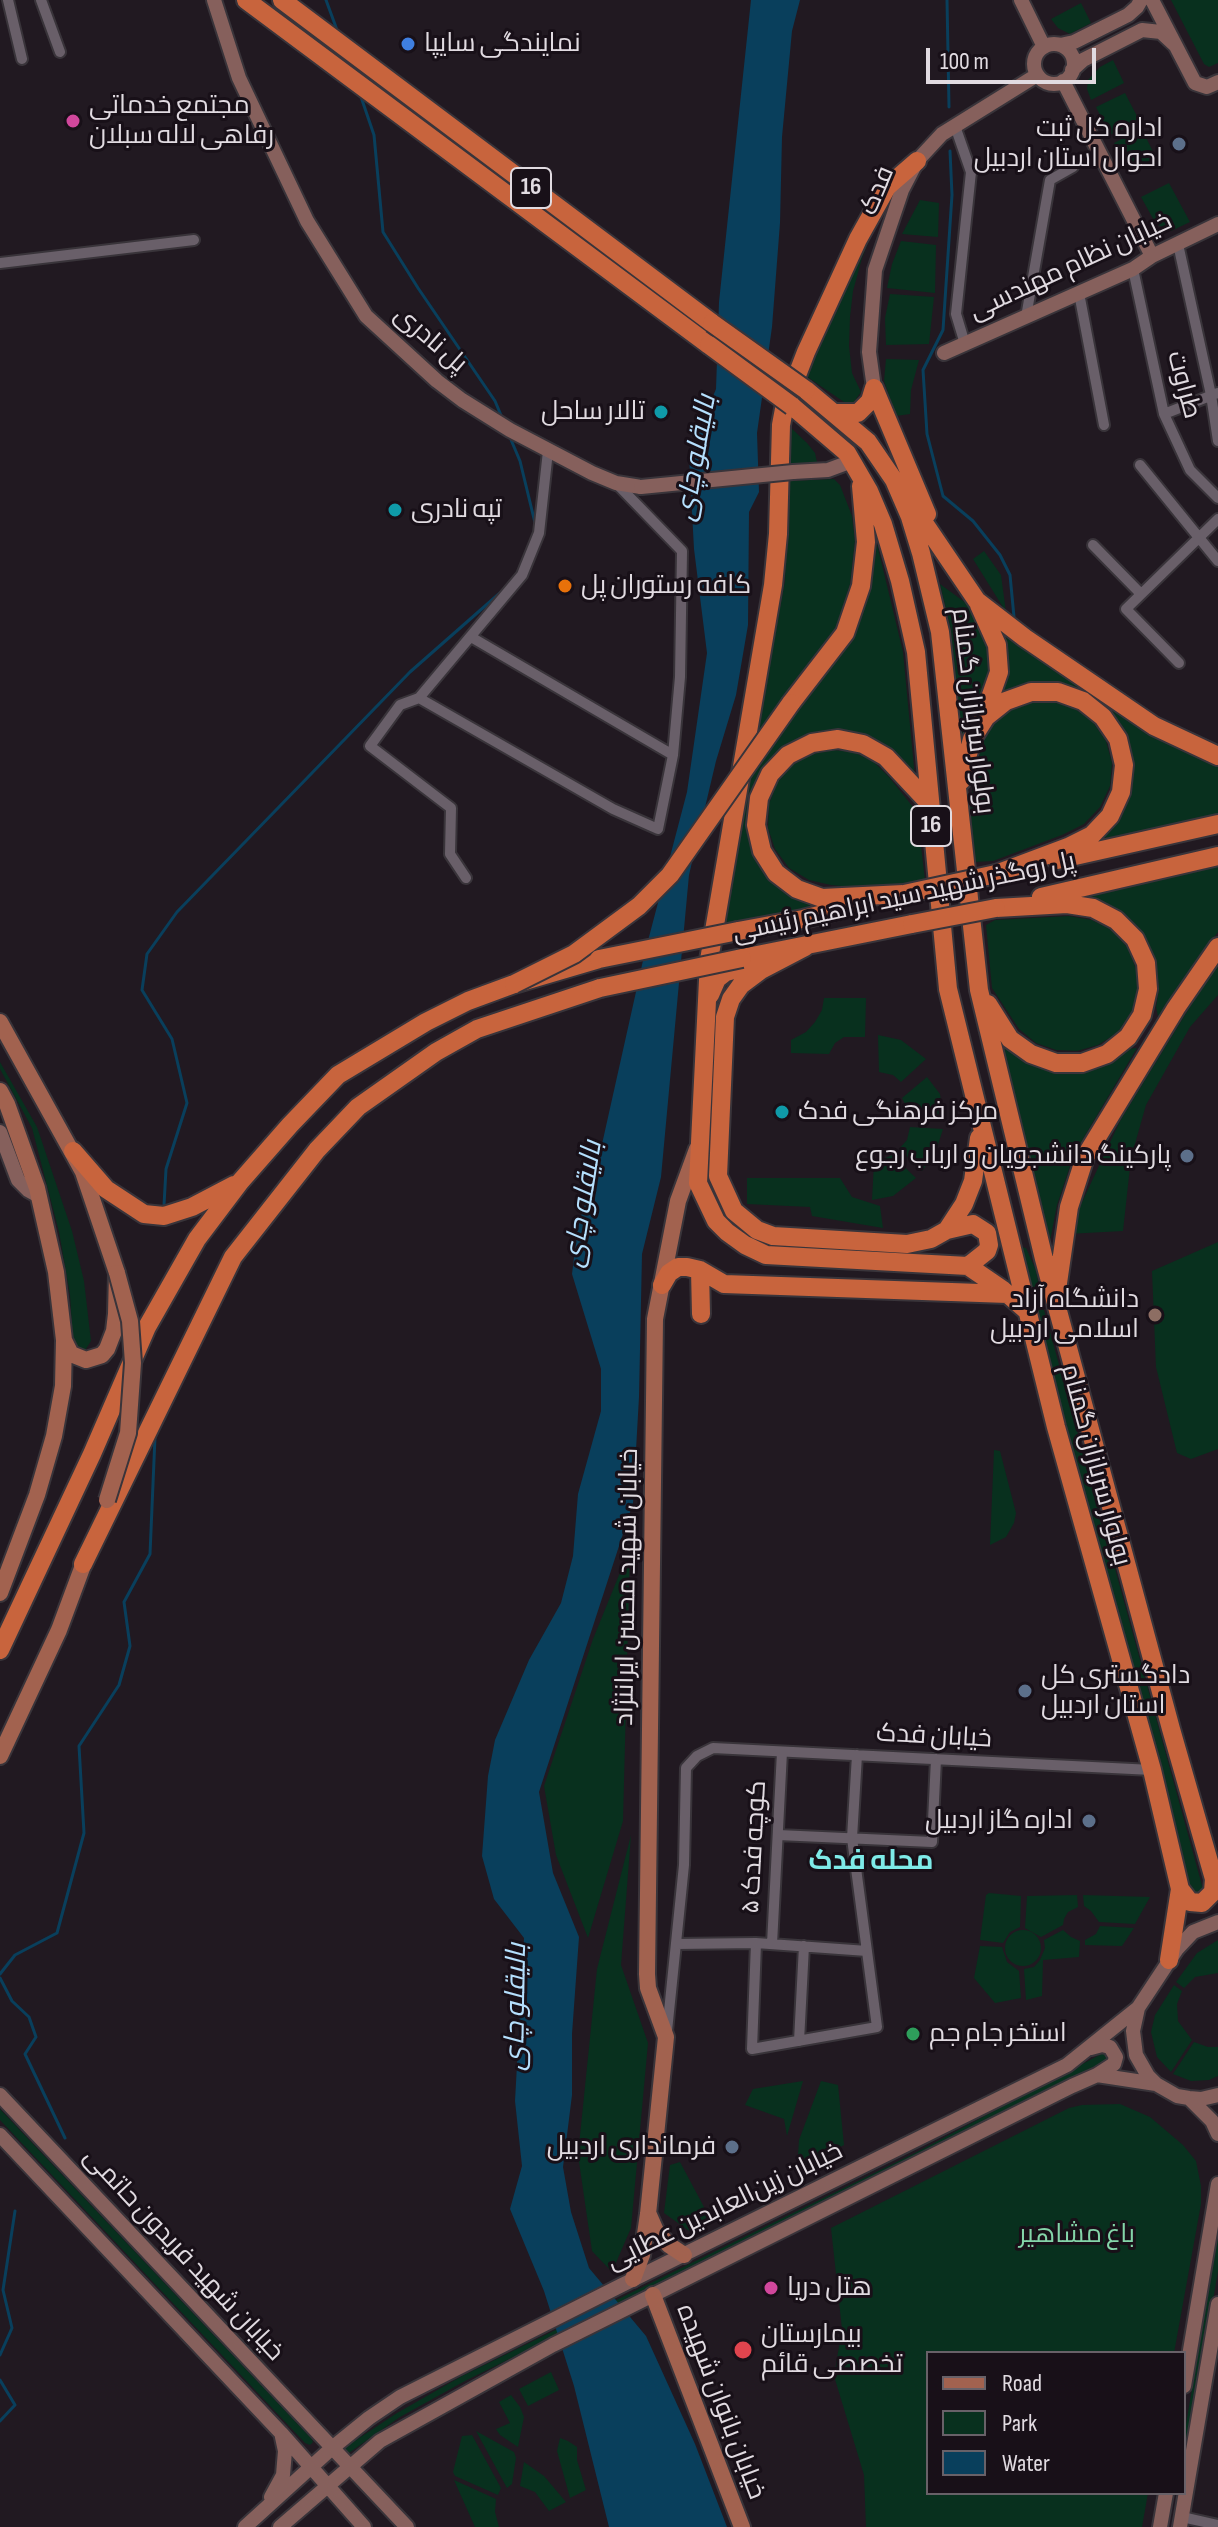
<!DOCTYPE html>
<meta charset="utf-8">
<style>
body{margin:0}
#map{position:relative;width:1218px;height:2527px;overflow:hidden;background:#211921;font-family:"Sofia Sans Condensed",sans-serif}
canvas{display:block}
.legend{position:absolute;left:926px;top:2351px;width:260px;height:144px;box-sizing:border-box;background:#181018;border:2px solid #686168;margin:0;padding:10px 14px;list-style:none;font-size:24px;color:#e1dbe1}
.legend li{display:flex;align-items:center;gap:16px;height:40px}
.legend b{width:40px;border:2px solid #686168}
.scale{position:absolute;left:926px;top:48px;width:170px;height:36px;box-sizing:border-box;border:4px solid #e1dbe1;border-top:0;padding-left:10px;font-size:24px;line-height:28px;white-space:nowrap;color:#e1dbe1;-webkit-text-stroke:6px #181018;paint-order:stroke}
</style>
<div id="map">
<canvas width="1218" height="2527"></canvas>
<ul class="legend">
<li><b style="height:10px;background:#a2624f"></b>Road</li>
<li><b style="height:22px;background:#08301e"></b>Park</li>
<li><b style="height:22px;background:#093f5c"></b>Water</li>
</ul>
<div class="scale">100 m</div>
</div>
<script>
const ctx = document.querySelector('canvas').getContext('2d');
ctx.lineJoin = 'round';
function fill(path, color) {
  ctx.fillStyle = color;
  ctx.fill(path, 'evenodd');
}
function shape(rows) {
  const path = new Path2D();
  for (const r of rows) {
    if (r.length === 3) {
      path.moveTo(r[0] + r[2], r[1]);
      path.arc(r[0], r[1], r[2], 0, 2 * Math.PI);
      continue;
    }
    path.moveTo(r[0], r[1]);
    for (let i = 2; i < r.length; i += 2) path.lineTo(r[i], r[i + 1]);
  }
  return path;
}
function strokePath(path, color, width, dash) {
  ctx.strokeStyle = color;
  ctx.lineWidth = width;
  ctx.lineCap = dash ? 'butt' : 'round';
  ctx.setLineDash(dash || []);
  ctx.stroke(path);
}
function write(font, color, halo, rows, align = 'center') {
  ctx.font = font + ' "Sofia Sans Condensed",Cairo,sans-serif';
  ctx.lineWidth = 6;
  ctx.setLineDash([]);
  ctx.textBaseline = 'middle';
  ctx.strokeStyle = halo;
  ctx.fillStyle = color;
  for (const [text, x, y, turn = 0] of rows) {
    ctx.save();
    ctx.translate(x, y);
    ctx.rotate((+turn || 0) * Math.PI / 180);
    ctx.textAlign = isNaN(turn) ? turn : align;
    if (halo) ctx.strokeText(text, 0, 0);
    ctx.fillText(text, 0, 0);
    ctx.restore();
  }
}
fill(shape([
 [1171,0,1218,0,1218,63,1209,67,1204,64],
 [1081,3,1091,23,1070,34,1058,28,1051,19],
 [1113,60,1124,83,1091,100,1087,89,1088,80,1100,67],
 [1125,93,1139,120,1110,135,1096,107],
 [1142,129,1156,158,1129,171,1114,143],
 [1169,183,1190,222,1171,231,1156,224,1141,197],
 [920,200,939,203,938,237,902,234],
 [873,231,862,258,853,291,850,317,849,346,852,373,861,392,854,402,844,402,803,374,851,266],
 [901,241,936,245,935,293,887,288,892,264],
 [890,294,934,297,929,344,886,345,885,318],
 [886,359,919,360,911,390,910,414,896,416,884,381],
 [788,425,807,443,815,453,817,462,786,467],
 [834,479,840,485,852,516,855,541,850,584,836,630,756,736,785,581,787,481],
 [877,544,903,652,915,778,864,735,842,729,810,733,781,749,771,761,756,851,824,904,718,928,742,788,762,755,853,637,871,587],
 [984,551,1001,575,1006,612,973,559],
 [940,584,1098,700,1150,734,1218,767,1218,816,1099,843,1119,822,1131,795,1134,764,1128,737,1112,711,1098,700,1058,685,1029,686,961,754,951,630],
 [1053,702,1074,708,1093,722,1106,741,1112,763,1110,786,1100,807,1084,824,1062,835,993,861,974,862,970,802,982,742,994,724,1011,710,1031,703],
 [833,750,854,752,874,762,889,777,917,812,925,880,905,885,851,887,831,885,809,880,789,868,775,849,768,828,769,804,777,783,792,765,812,754],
 [1218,865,1218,932,1202,953,1159,1021,1156,1007,1159,989,1155,959,1141,931,1121,912,1098,900,1083,896],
 [1069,916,1092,920,1112,930,1128,948,1136,969,1138,992,1131,1014,1117,1033,1098,1045,1077,1051,1056,1050,1036,1043,1019,1029,992,988,986,925,995,920],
 [1218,961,1218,995,1190,1027,1146,1105,1131,1158,1123,1231,1067,1234,1121,1119],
 [824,998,866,998,865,1037,844,1037,835,1043,829,1054,791,1053,791,1040,806,1032,815,1022,822,1010],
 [878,1035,901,1040,926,1059,901,1082,893,1075,879,1072],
 [1000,1041,1027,1063,1056,1071,1110,1062,1128,1049,1137,1048,1074,1154,1057,1205,1050,1241,1025,1157],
 [0,1062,37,1127,72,1231,84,1281,91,1341,84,1352,78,1351,73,1341,70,1295,59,1232,32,1128,0,1069],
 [927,1077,940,1094,943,1118,908,1119,907,1108,902,1098],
 [910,1127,943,1129,935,1154,922,1171,899,1149,907,1140],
 [892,1155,916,1178,893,1196,872,1200,874,1163],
 [747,1178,840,1178,852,1197,880,1206,883,1228,812,1216,810,1207,747,1204],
 [1218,1242,1218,1449,1191,1459,1177,1453,1156,1367,1152,1271],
 [1022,1247,1026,1248,1036,1270,1041,1299,1203,1889,1203,1893,1200,1896,1188,1894,1134,1675,1055,1393],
 [994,1450,1000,1451,1016,1513,1014,1523,1006,1537,990,1545],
 [630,1548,623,1821,588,1938,556,1855,544,1786,593,1639],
 [631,1835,621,1965,648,2043,631,2228,612,2272,592,2251,578,2155,597,1969],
 [989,1893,1021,1896,1020,1927,1010,1932,1003,1943,980,1940,986,1895],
 [1077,1895,1078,1907,1068,1912,1064,1919,1063,1925,1041,1937,1025,1928,1027,1896],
 [1083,1895,1150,1897,1135,1924,1099,1922,1091,1911,1084,1906],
 [1100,1926,1134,1928,1122,1946,1085,1945,1085,1940,1096,1934],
 [1063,1930,1071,1937,1080,1941,1079,1957,1043,1960,1042,1996,1026,2000,1024,1969,1034,1967,1040,1960,1045,1948,1044,1940],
 [1023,1948,18],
 [1218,1940,1218,1973,1195,1977,1184,1988,1176,1982,1197,1953],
 [980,1946,1002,1947,1007,1962,1019,1971,1021,1998,995,2003,974,1978],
 [1174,1985,1182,1991,1177,2004,1178,2021,1192,2040,1171,2072,1157,2057,1151,2032,1155,2015],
 [1194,2042,1208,2047,1218,2047,1218,2076,1209,2080,1191,2081,1173,2074],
 [1105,2052,1109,2053,1109,2060,1056,2085,919,2157,465,2381,400,2417,346,2455,343,2454,344,2448,397,2413,462,2376,917,2152],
 [803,2081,787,2136,784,2119,745,2105,753,2089],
 [821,2081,838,2085,844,2145,805,2167,798,2155,799,2140],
 [1120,2104,1150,2117,1183,2145,1196,2161,1201,2186,1201,2204,1174,2353,928,2353,928,2493,1148,2493,1142,2527,866,2527,864,2475,834,2376,842,2329,831,2228,1069,2108,1082,2105],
 [0,2109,311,2438,313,2442,310,2445,305,2443,0,2120],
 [680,2162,712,2222,692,2233,664,2213,670,2165],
 [1218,2236,1218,2271,1184,2472,1184,2436],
 [551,2372,559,2390,528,2406,519,2389],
 [511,2395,520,2407,524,2417,518,2447,500,2435,496,2429,510,2423,499,2402],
 [476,2431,514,2452,516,2458,512,2484,507,2488],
 [472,2435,501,2488,498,2495,455,2476,453,2472,462,2436],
 [560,2438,568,2441,577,2447,577,2460,586,2490,570,2498,557,2451],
 [524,2462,544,2476,566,2502,549,2511,535,2492,520,2486],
 [454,2480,496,2499,495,2512,499,2527,475,2527]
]), '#08301e');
fill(shape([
 [751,0,800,0,792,31,782,137,780,223,772,327,757,433,759,492,749,512,748,625,736,695,716,761,689,875,661,1177,642,1254,639,1397,633,1503,539,1792,553,1873,579,1937,572,2034,572,2095,563,2167,571,2212,589,2268,646,2336,695,2444,727,2527,609,2527,574,2386,544,2291,510,2209,522,2166,515,2101,524,1938,494,1899,482,1856,488,1776,495,1740,529,1660,561,1603,573,1556,578,1494,601,1411,601,1369,572,1274,578,1225,596,1171,644,956,687,792,707,653,694,549,689,456,716,389,719,302]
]), '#093f5c');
strokePath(shape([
 [326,0,337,30],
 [947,0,949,107],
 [360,94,374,135,383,232,418,288,495,401,503,420],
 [950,151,952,195,943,330,923,370,927,434,943,496,973,521,1000,555,1010,575,1014,617],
 [509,435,520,461,536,527],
 [164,1205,166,1169,187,1103,172,1039,142,990,147,954,177,912,410,672,501,592],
 [0,1974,15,1955,57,1933,84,1833,79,1746,119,1685,130,1646,124,1602,150,1554,155,1437],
 [0,1978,12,2001,29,2017,36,2037,25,2054,65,2138],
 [0,2355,12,2328,3,2290,15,2211],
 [0,2380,15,2405,0,2421]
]), '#093f5c', 3);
const street = shape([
 [8,0,22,59],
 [41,0,60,52],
 [955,126,971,172,956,314,965,344],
 [1178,244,1211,395,1218,441],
 [0,263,194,240],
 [1133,269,1164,414,1190,470,1218,498],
 [1079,293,1104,425],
 [1026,317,1050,180,1073,167],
 [1164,414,1218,393],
 [548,451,539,533,522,575,419,698,613,809,658,829,673,755,680,677,682,551,617,484],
 [1140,465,1218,561],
 [1093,545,1141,594],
 [471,637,673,755],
 [1179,663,1126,609,1218,519],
 [419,698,400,705,370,746,451,808,450,854,466,878],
 [778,1835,932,1842,936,1759],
 [756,1943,752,2049,877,2027,852,1838,857,1755],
 [676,1944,756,1943,867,1951],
 [772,1944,782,1752],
 [667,2031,684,1865,686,1768,697,1756,713,1748,1152,1770],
 [799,2041,804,1946],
 [1182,2517,1218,2525]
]);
const secondary = shape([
 [214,0,239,78,307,221,366,316,437,381,462,400,510,430,592,473,616,483,641,487],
 [1021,0,1044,47],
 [1152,0,1195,83,1207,87,1218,82],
 [1054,64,20],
 [1060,45,1074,42,1128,15,1137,7,1141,0],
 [1072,70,1083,60,1142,30,1161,32,1175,45],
 [1063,81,1152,256],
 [944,353,1133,269,1152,256,1218,224],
 [874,388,869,352,875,270,902,190,917,161,942,134,1037,75],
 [793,472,828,470,852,461],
 [0,1132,18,1180,28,1190,39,1196],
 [1218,1922,1193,1932,1177,1949,1138,2008,1133,2031,1136,2055,1148,2076,1156,2084,1177,2096,1189,2098,1201,2099,1218,2095],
 [1091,2048,1102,2045,1110,2047,1116,2057,1114,2064,1097,2075],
 [0,2095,407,2527],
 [1189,2098,1212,2121,1218,2134],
 [0,2135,281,2433,364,2527],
 [1184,2386,1218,2184],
 [271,2497,283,2475,285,2451,282,2437],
 [245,2527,332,2448,369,2418,400,2397,620,2286,1067,2065,1138,2008],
 [280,2527,380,2441,553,2345,1072,2086,1097,2075,1156,2084],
 [1160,2527,1166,2493],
 [1180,2527,1218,2304]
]);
const primary = shape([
 [0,1022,83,1172,117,1273,116,1314,114,1331,107,1349,102,1355,86,1360,71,1354,64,1340],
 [0,1091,7,1104,37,1188,56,1272,64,1340,63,1386,54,1436,37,1495,0,1593],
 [0,1756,59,1630,88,1552],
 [649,2215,656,2231,669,2245,684,2255],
 [633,2279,642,2255,648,2214,666,2037,648,1988,647,1974,655,1319,678,1201,697,1149],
 [653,2295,742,2527]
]);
const highway = shape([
 [246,0,709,345],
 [282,0,712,323],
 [917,161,887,187,858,239,806,352,784,409,781,425,778,534,773,585,709,960,698,1183,716,1221,727,1232,745,1245,766,1255,968,1266,1003,1290,1027,1311],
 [874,388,927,514],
 [806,390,868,442,894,480,910,517,921,553,940,632,979,990,1044,1259,1171,1729,1214,1879,1218,1884],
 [792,406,847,453,869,491,883,524,900,581,916,652,948,989,1056,1427,1152,1770,1180,1889,1169,1960],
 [836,413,858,413,870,401,874,388],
 [912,505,977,601,1025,638,1154,726,1218,756],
 [979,605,997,645,999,672,982,721],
 [791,703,845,633,861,586,866,542,861,486],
 [961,781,972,739,986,717,1006,701,1031,692,1058,692,1083,701,1103,717,1118,739,1124,765,1121,792,1110,816,1092,835,1068,847,996,874],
 [1057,860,1218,824],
 [904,894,822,898,797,889,776,873,762,851,756,825,759,798,770,774,788,755,812,743,838,739,863,744,886,757,929,803],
 [1041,897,1218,856],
 [738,931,803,919,863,904],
 [805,947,761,970,741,985,731,999,725,1017,718,1176,734,1211,757,1230,773,1236,907,1244,931,1239,947,1230,964,1204,973,1181,979,1138],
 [742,958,912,924],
 [710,995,717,979,726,972,755,964],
 [988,1004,1010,1039,1031,1054,1056,1063,1082,1063,1107,1054,1128,1037,1142,1015,1148,989,1146,963,1135,939,1116,920,1093,908,1067,904,996,908],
 [73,1151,106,1189,144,1214,164,1216,192,1207,234,1185],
 [947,1230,973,1224,987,1233,989,1245,987,1251,968,1266],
 [700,1270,701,1314],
 [662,1285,669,1273,678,1267,687,1267,700,1270,724,1284,1008,1294],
 [1057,1290,1069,1207,1085,1157,1176,1008,1218,947],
 [83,1564,233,1257,317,1150,358,1107,436,1052,477,1029,600,988],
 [0,1650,92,1454,147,1327,197,1239,240,1182,290,1125,338,1075,426,1022,468,1001,514,984,599,959],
 [1180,1889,1190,1902,1202,1903,1213,1892,1214,1879]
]);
strokePath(street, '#39343a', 14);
strokePath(secondary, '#39343a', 18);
strokePath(primary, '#39343a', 20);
strokePath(highway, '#39343a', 22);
strokePath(street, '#695f69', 10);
strokePath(secondary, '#86605c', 14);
strokePath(primary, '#a2624f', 16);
strokePath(highway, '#c8643d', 18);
const secondaryBridge = shape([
 [641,487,793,472]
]);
const primaryBridge = shape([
 [107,1500,128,1433,133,1363,130,1321,117,1273]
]);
const highwayBridge = shape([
 [712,323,806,390],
 [709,345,792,406],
 [904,894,996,874],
 [912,924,996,908],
 [599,959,738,931],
 [514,984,574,954,639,906,670,875,791,703],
 [600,988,742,958]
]);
strokePath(secondaryBridge, '#39343a', 18, []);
strokePath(primaryBridge, '#39343a', 20, []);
strokePath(highwayBridge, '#39343a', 22, []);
strokePath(secondaryBridge, '#86605c', 14);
strokePath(primaryBridge, '#a2624f', 16);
strokePath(highwayBridge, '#c8643d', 18);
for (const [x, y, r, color] of [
 [408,44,8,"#3f7fe0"],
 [73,121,8,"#d1479c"],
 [1179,144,8,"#5c6f8a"],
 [661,412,8,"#0f9aa8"],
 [395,510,8,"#0f9aa8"],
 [565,586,8,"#e8710a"],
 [782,1112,8,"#0f9aa8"],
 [1187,1156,8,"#5c6f8a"],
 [1155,1315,8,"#8d6e63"],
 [1025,1691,8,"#5c6f8a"],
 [1089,1821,8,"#5c6f8a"],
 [913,2034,8,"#2e9e5b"],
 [732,2147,8,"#5c6f8a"],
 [771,2288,8,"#d1479c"],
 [743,2350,10,"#e0444e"]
]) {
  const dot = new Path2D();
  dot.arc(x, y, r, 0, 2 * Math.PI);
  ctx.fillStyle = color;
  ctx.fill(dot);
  strokePath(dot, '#181018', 3);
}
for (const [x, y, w] of [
 [531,188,40],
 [931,826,40]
]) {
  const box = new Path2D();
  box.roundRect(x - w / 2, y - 20, w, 40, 6);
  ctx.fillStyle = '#181018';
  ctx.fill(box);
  strokePath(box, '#e1dbe1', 2);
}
write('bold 24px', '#e1dbe1', null, [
 ["16",531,188],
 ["16",931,826]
]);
write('26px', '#e1dbe1', '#181018', [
 ["نمایندگی سایپا",424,44],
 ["مجتمع خدماتی",89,106],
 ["رفاهی لاله سبلان",89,136],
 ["اداره کل ثبت",1163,129,"right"],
 ["احوال استان اردبیل",1163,159,"right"],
 ["تالار ساحل",645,412,"right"],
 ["تپه نادری",411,510],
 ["کافه رستوران پل",581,586],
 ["مرکز فرهنگی فدک",798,1112],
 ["پارکینگ دانشجویان و ارباب رجوع",1171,1156,"right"],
 ["دانشگاه آزاد",1139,1300,"right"],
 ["اسلامی اردبیل",1139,1330,"right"],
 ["دادگستری کل",1041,1676],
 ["استان اردبیل",1041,1706],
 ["اداره گاز اردبیل",1073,1821,"right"],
 ["استخر جام جم",929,2034],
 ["فرمانداری اردبیل",716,2147,"right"],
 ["هتل دریا",787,2288],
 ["بیمارستان",761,2335],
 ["تخصصی قائم",761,2365]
], 'left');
write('26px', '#e1dbe1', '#181018', [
 ["فدک",878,191,-67],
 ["خیابان نظام مهندسی",1071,267,-25],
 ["پل نادری",430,340,41],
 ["طراوت",1183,385,75],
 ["بولوار سربازان گمنام",972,711,83],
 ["پل روگذر شهید سید ابراهیم رئیسی",904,898,-12],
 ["بولوار سربازان گمنام",1095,1465,75],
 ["خیابان شهید محسن ایراننژاد",628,1587,-89],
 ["خیابان فدک",934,1737,3],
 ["کوچه فدک ۵",755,1847,-87],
 ["خیابان زین‌العابدین عطایی",725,2207,-26],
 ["خیابان شهید فریدون حاتمی",183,2255,47],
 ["خیابان بانوان شهیده",720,2402,69]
]);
write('26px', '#84d5a9', '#181018', [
 ["باغ مشاهیر",1077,2235]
]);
write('italic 28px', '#b5e0fe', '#181018', [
 ["بالیقلو چای",697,458,-80],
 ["بالیقلو چای",584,1204,-81],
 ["بالیقلو چای",517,2007,-89]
]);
write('bold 28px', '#7eeae8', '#181018', [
 ["محله فدک",871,1862]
]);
</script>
